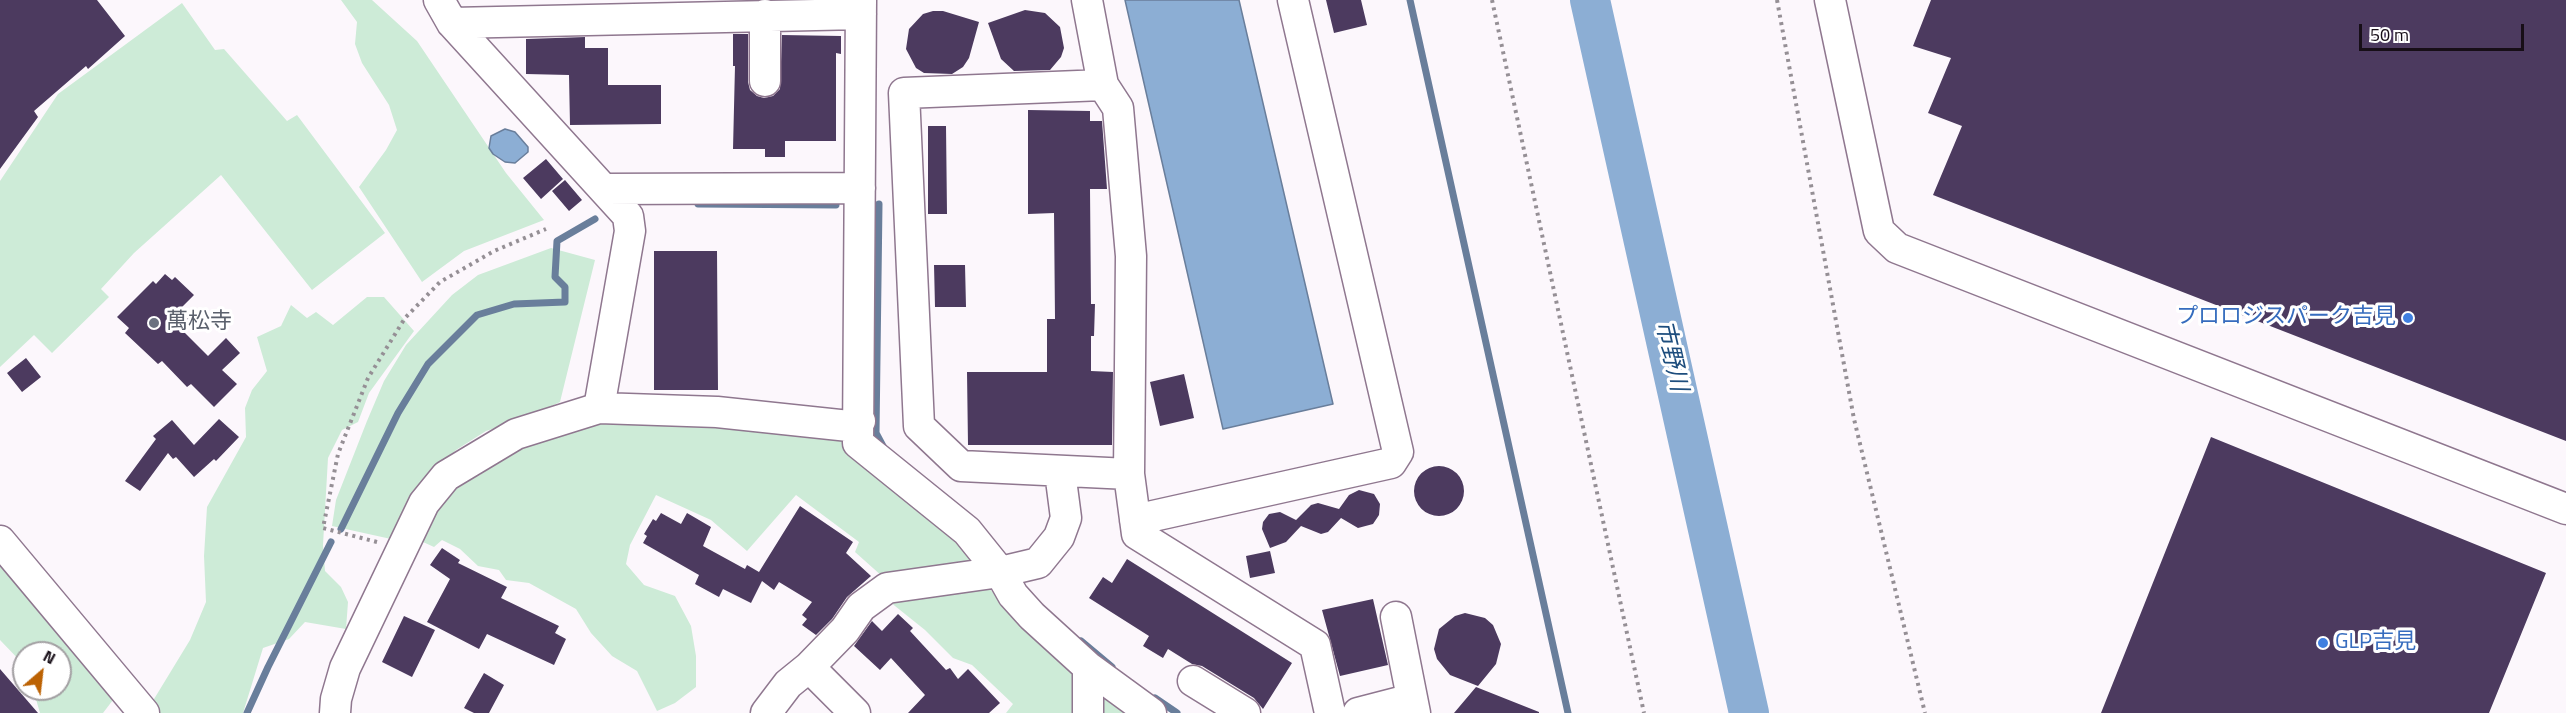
<!DOCTYPE html>
<meta charset="utf-8">
<style>
body{margin:0}
#map{position:relative;width:2566px;height:713px;overflow:hidden;background:#fcf7fc;font-family:"Titillium Web",sans-serif}
canvas{display:block}
.north{position:absolute;left:12px;top:641px;width:60px;height:60px;box-sizing:border-box;background:#fff;border:2px solid #a29fa2;border-radius:50%;rotate:28deg;font-size:16px;font-weight:700;line-height:24px;text-align:center;color:#170e17}
.north::after{content:'';display:block;margin:auto;width:21px;height:27px;background:#bc6203;clip-path:polygon(50% 0,100% 100%,50% 72%,0 100%)}
.scale{position:absolute;left:2359px;top:24px;width:165px;height:27px;box-sizing:border-box;border:3px solid #170e17;border-top:0;padding-left:8px;font-size:18px;line-height:21px;white-space:nowrap;color:#170e17;-webkit-text-stroke:4px #fff;paint-order:stroke}
</style>
<div id="map">
<canvas width="2566" height="713"></canvas>
<div class="north">N</div>
<div class="scale">50 m</div>
</div>
<script>
const ctx = document.querySelector('canvas').getContext('2d');
ctx.lineJoin = 'round';
function fill(path, color) {
  ctx.fillStyle = color;
  ctx.fill(path, 'evenodd');
}
function shape(rows) {
  const path = new Path2D();
  for (const r of rows) {
    if (r.length === 3) {
      path.moveTo(r[0] + r[2], r[1]);
      path.arc(r[0], r[1], r[2], 0, 2 * Math.PI);
      continue;
    }
    path.moveTo(r[0], r[1]);
    for (let i = 2; i < r.length; i += 2) path.lineTo(r[i], r[i + 1]);
  }
  return path;
}
function strokePath(path, color, width, dash) {
  ctx.strokeStyle = color;
  ctx.lineWidth = width;
  ctx.lineCap = dash ? 'butt' : 'round';
  ctx.setLineDash(dash || []);
  ctx.stroke(path);
}
function write(font, color, halo, rows, align = 'center') {
  ctx.font = font + ' "Titillium Web","Noto Sans JP",sans-serif';
  ctx.lineWidth = 6;
  ctx.setLineDash([]);
  ctx.textBaseline = 'middle';
  ctx.strokeStyle = halo;
  ctx.fillStyle = color;
  for (const [text, x, y, turn = 0] of rows) {
    ctx.save();
    ctx.translate(x, y);
    ctx.rotate((+turn || 0) * Math.PI / 180);
    ctx.textAlign = isNaN(turn) ? turn : align;
    if (halo) ctx.strokeText(text, 0, 0);
    ctx.fillText(text, 0, 0);
    ctx.restore();
  }
}
fill(shape([
 [341,0,372,0,417,41,506,173,544,220,464,251,422,282,359,187,386,150,397,130,389,105,362,63,355,44,357,22],
 [182,3,215,50,224,49,287,121,297,115,385,233,312,290,221,175,134,253,101,289,109,297,52,353,34,335,0,367,0,181,58,94],
 [551,248,595,260,560,402,529,417,486,431,456,450,414,497,391,539,332,526,336,500,367,421,384,381,406,345,452,295,478,275],
 [367,297,384,297,414,331,369,393,358,422,342,430,328,458,323,545,325,571,341,587,348,602,346,629,305,622,289,639,263,648,243,713,157,713,151,704,190,640,206,602,204,556,207,507,246,437,245,408,252,390,267,371,257,337,281,326,291,305,307,318,316,312,333,325],
 [602,422,770,428,841,437,963,539,985,584,1043,646,1094,692,1130,713,1006,713,1013,704,972,665,953,658,925,630,875,590,883,577,855,552,859,542,796,495,747,551,711,520,656,495,630,545,626,564,644,585,675,596,691,626,696,656,696,687,675,703,657,711,637,671,612,656,591,633,576,609,529,583,506,580,499,570,478,566,460,549,442,540,434,547,423,542,422,525,449,482,480,475,507,446],
 [0,556,116,696,103,713,40,713,33,689,60,689,60,653,24,653,24,665,0,640]
]), '#cdebd7');
const water = shape([
 [1125,0,1239,0,1333,404,1223,429,1125,0],
 [505,129,515,132,528,147,528,152,515,163,505,162,493,154,489,148,491,136,505,129]
]);
fill(water, '#8caed4');
strokePath(water, '#697e9b', 1.5);
strokePath(shape([
 [1410,0,1568,713],
 [698,204,836,205],
 [879,204,876,433,884,448],
 [341,529,398,413,428,364,477,315,514,304,565,302,565,287,555,277,557,241,595,219],
 [1081,641,1112,667],
 [1155,698,1177,713],
 [247,713,268,667,331,542]
]), '#697e9b', 7);
strokePath(shape([
 [1590,0,1749,713]
]), '#8caed4', 40);
fill(shape([
 [0,0,97,0,125,36,88,69,86,66,34,111,38,117,0,169],
 [1326,0,1361,0,1367,25,1334,33],
 [1931,0,2566,0,2566,441,1933,195,1962,126,1928,113,1951,58,1913,46],
 [1025,10,1045,13,1060,27,1064,48,1061,57,1050,70,1014,71,1001,59,988,23],
 [933,11,943,11,979,22,969,58,963,67,952,74,924,73,916,68,906,49,909,29,923,14],
 [733,34,748,34,748,82,750,90,757,96,764,98,773,96,780,89,782,35,841,36,841,54,836,53,836,141,785,141,785,157,765,157,765,149,733,149,735,66,733,66],
 [585,37,585,48,608,48,608,85,661,85,661,124,570,125,569,75,526,74,526,39],
 [1028,110,1090,111,1090,121,1102,121,1107,189,1090,189,1091,304,1095,304,1094,336,1091,336,1091,371,1113,372,1112,445,968,445,967,372,1047,372,1047,319,1055,319,1054,213,1028,214],
 [928,126,946,126,947,214,928,214],
 [546,159,563,179,541,199,523,178],
 [565,180,582,200,569,211,552,191],
 [654,251,717,251,718,390,654,390],
 [934,265,965,265,966,307,935,307],
 [165,274,172,280,175,277,194,295,180,309,189,318,179,327,208,356,226,338,240,353,222,370,237,384,214,407,191,384,187,387,162,361,158,364,125,333,129,328,117,317,153,281,156,284],
 [26,358,41,377,22,392,7,373],
 [1184,374,1194,418,1160,426,1150,382],
 [219,419,239,437,216,461,214,459,194,477,176,457,173,459,168,453,140,491,125,481,156,439,153,436,172,420,194,445],
 [2211,437,2546,573,2489,713,2101,713],
 [1439,491,25],
 [1359,490,1374,494,1380,504,1379,515,1373,524,1358,528,1341,518,1328,532,1321,534,1301,526,1286,542,1270,548,1262,529,1263,522,1269,514,1280,512,1296,520,1311,505,1318,503,1339,509,1349,495],
 [800,506,853,542,846,553,871,576,847,597,832,619,816,635,802,625,807,619,802,615,812,602,779,582,774,590,762,581,751,603,723,589,719,597,695,584,699,575,643,543,647,536,644,534,653,519,656,521,661,513,681,524,687,513,711,527,703,546,745,569,747,565,759,572],
 [442,548,460,560,458,563,507,587,501,598,559,626,555,633,566,639,554,665,487,634,479,649,427,622,450,579,430,565],
 [1270,551,1275,573,1250,578,1246,556],
 [1127,559,1292,663,1263,709,1254,698,1202,666,1192,664,1168,649,1163,658,1143,646,1149,636,1089,598,1103,577,1112,583],
 [1373,599,1388,665,1340,676,1322,610],
 [1465,613,1485,618,1493,625,1501,644,1496,664,1478,686,1450,675,1437,659,1434,649,1439,629,1455,616],
 [898,614,913,628,910,631,946,670,950,668,958,679,968,669,1000,703,989,713,908,713,925,695,891,658,880,670,854,646,872,621,882,631],
 [404,616,435,630,412,677,382,662],
 [0,669,38,713,0,713],
 [484,673,504,685,489,713,474,713,464,708],
 [1476,687,1539,712,1539,713,1454,713]
]), '#4c3a5f');
const minor = shape([
 [439,0,452,23,628,216,630,231,599,408],
 [861,0,858,443,967,531,1000,572,1013,595,1032,616,1088,667,1151,713],
 [1087,0,1103,85,1118,108,1131,256,1129,474,1137,534,1315,645,1330,713],
 [1830,0,1879,231,1897,248,2566,509],
 [452,23,861,14],
 [765,81,765,15],
 [1103,85,904,93,919,426,961,466,1129,474],
 [604,189,860,188],
 [1135,520,1391,463,1398,452,1293,0],
 [0,541,144,713],
 [1396,617,1415,713],
 [809,667,855,713],
 [1193,681,1245,713],
 [335,713,336,699,345,668,424,503,446,476,516,434,599,408,717,412,849,426,860,421],
 [766,713,788,684,809,667,845,630,861,607,887,588,1000,572,1038,563,1059,537,1066,518,1060,472],
 [1088,713,1088,667],
 [1358,713,1412,699]
]);
strokePath(minor, '#8f778f', 33);
strokePath(shape([
 [1492,0,1644,713],
 [1777,0,1854,419,1925,713],
 [377,542,323,528,338,454,368,378,405,318,440,282,494,251,546,229]
]), '#958f95', 4, [3, 4.5]);
strokePath(minor, '#fff', 30);
for (const [x, y, r, color] of [
 [2408,318,6,"#3f7fe0"],
 [154,323,6,"#6b7280"],
 [2323,643,6,"#3f7fe0"]
]) {
  const dot = new Path2D();
  dot.arc(x, y, r, 0, 2 * Math.PI);
  ctx.fillStyle = color;
  ctx.fill(dot);
  strokePath(dot, '#fff', 2);
}
write('22px', '#366cbe', '#fff', [
 ["プロロジスパーク吉見",2396,318],
 ["GLP吉見",2335,643,"left"]
], 'right');
write('22px', '#5b616d', '#fff', [
 ["萬松寺",166,323]
], 'left');
write('italic 24px', '#1d4d7d', '#fff', [
 ["市野川",1670,356,77]
]);
</script>
